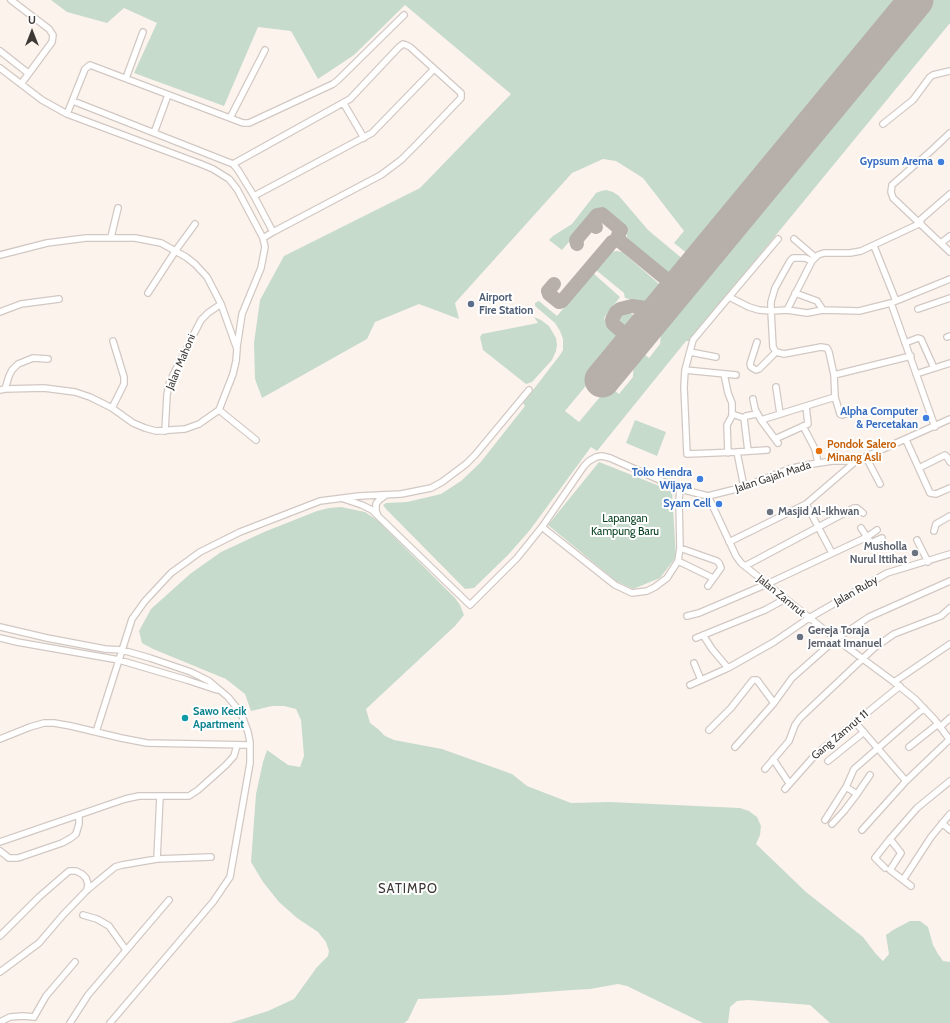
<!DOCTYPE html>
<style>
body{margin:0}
#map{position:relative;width:950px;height:1023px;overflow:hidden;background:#fdf3ed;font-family:Cabin,sans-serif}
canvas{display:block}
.north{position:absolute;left:12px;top:12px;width:40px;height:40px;-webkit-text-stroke:3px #fff;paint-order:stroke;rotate:0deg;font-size:11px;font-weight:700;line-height:16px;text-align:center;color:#3d3937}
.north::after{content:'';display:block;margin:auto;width:14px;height:18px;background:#3d3937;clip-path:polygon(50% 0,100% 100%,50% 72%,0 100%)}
</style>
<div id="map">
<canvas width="950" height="1023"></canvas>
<div class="north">U</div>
</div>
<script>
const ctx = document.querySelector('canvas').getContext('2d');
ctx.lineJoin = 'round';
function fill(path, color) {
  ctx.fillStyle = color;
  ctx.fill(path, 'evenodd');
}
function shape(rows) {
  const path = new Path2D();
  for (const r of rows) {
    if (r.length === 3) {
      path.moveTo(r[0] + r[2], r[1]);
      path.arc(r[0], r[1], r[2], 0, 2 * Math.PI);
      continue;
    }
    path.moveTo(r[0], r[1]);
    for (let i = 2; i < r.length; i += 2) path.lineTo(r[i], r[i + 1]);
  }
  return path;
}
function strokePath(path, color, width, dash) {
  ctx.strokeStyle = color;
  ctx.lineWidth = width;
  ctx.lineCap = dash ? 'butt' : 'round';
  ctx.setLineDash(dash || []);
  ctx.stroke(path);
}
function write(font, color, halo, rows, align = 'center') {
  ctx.font = font + ' Cabin,sans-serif';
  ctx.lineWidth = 4;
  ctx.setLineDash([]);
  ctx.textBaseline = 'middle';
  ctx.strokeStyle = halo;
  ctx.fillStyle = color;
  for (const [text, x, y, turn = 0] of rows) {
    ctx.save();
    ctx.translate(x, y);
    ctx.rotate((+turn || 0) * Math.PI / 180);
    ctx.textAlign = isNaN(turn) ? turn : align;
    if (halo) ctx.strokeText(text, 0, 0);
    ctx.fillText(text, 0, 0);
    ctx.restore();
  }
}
fill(shape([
 [51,0,904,0,695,253,688,254,674,243,684,231,643,178,616,161,603,159,572,173,455,303,459,319,419,304,375,322,367,339,262,398,255,379,254,343,260,300,284,256,420,188,511,94,405,5,354,55,318,79,291,31,258,27,224,106,134,73,157,23,124,8,107,23,67,12],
 [928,0,950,0,950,23,689,341,686,341,597,451,591,447,530,530,508,555,474,588,465,589,386,509,383,505,386,503,407,502,441,494,461,481,480,463,525,406,523,403,560,355,563,350,563,339,560,331,555,323,535,306,535,303,539,301,557,316,593,273,620,297,604,318,607,326,623,341,565,411,579,422,609,386,619,394,633,377,634,355,639,350,649,358,660,344,662,322],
 [606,190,613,192,619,196,648,230,684,260,685,267,678,275,674,276,665,275,630,245,627,237,627,232,598,208,562,250,549,240,553,236,572,224,596,193,601,191],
 [617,251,622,252,658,283,661,292,661,296,655,303,641,302,625,298,624,293,596,270,610,252],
 [628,321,8],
 [534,317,541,320,549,326,556,338,557,345,556,351,552,360,532,382,526,384,483,350,480,337,482,334,538,323],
 [635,420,666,432,657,456,626,443],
 [599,462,672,491,676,557,660,578,633,589,616,581,548,525],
 [341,507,365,512,377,520,455,598,460,605,464,615,455,626,366,709,370,723,378,729,385,736,394,740,442,749,512,774,527,786,571,803,610,802,740,808,749,811,757,817,761,826,760,835,756,844,806,892,863,937,876,954,883,961,889,954,886,935,893,930,910,921,920,921,928,927,933,945,938,954,943,961,950,962,950,1023,830,1023,810,1005,748,1000,737,1001,730,1007,728,1023,703,1023,627,986,618,984,590,989,572,990,505,995,418,999,408,1020,404,1023,230,1023,268,1011,294,999,317,967,328,956,329,951,326,942,318,932,297,918,279,902,263,882,251,862,256,794,263,762,267,750,288,765,300,767,304,756,301,720,296,709,284,706,272,706,251,711,245,694,226,679,153,649,142,643,139,631,151,609,190,574,221,552,264,532,317,511,329,508]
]), '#c6dbcb');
strokePath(shape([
 [596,227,593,223,592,221,597,215,602,214,621,230,618,235,621,242],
 [577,244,576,240,592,221],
 [554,284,548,291,549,294,559,302,562,301,612,242,616,240,621,242,671,283],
 [670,298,672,290,671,283,684,282],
 [634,342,613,324,612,320,616,312,620,309,632,306,661,310]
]), '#b7afaa', 14);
strokePath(shape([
 [602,380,916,0]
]), '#b7afaa', 35);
const street = shape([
 [11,0,49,29,53,35,52,42,21,84],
 [0,51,28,73],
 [0,68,42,100,67,114,201,164,213,169,229,179,237,189,263,238,265,247,261,268,242,314,237,347],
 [126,78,143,32],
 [73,101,233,164,238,170,254,196,273,232,263,238],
 [344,104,364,138],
 [67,114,85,69,90,65,243,123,249,123,333,84,338,80,404,15],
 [230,118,265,50],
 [883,124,913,100,930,77,933,75,950,71],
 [154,133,168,95],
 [950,133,932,150,892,185,891,192,893,198,950,252],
 [233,164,350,99,399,47,403,44,406,45,410,47,461,93,461,98,418,143,401,160,381,175,273,232],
 [254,196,372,133,434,69],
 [919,221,950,194],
 [111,237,118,208],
 [794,239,815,257],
 [941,243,950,236],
 [874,246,896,301],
 [0,255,47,243,86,238,135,238,161,243,186,257,195,264,207,277,221,304,237,349,236,361,233,374,219,410,199,424,185,429,156,431,145,428,133,423,112,408,90,397,75,392,44,388,5,389,0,390],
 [148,293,176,250,195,224],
 [795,293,817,301,823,310],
 [729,297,778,239],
 [891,303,935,427],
 [918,309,950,298],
 [787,310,812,261,818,255,824,253,850,253,861,251,921,223],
 [0,312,21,304,59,299],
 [947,337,950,336],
 [757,342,750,364,751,367,756,370,759,369,776,352],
 [905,343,918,338,921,339,934,368],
 [690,352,716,357],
 [685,370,684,387,687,454,737,452,744,487],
 [724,374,728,393,732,403,732,416,727,425,728,453],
 [916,374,950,363],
 [736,375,685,370,693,340,729,297,749,307,759,310,771,311,787,310,807,313,823,310,859,311,891,303,950,279],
 [834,375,911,356],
 [776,387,780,414],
 [5,389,9,376,12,370,18,364,33,358,48,359],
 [835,397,840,414,842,415,851,412],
 [753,399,755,409,761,420,835,397,834,375,829,352,827,348,821,347,784,354,776,352,773,347,771,311,771,302,775,288,790,261,793,258,805,258,812,261],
 [112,408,124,384,124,377,113,341],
 [219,410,256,440],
 [732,414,744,418],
 [761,420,778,443],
 [803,426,815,449,818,463],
 [165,431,167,395,169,384,173,375,201,320,208,313,221,304],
 [775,439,808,424,806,406],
 [906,440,930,493,936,494,950,488],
 [748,451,744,418,746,416,757,414],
 [737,452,767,450],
 [866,457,880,484],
 [919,468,945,455,947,457,950,462],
 [386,495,379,500,376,504,376,511,378,516,470,605,517,558,542,527,584,466,589,461,596,457,602,456,610,458,680,489,708,496,744,487,789,469,806,465,832,461,856,461,950,419],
 [708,496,736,556,741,563,836,639,894,682,915,699,935,720,950,740],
 [344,499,362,505,372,510,377,515],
 [806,504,832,553],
 [542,527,615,585,632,593,647,591,655,587,667,578,678,561,680,548,679,500,680,489],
 [861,528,867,537,877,530],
 [934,531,936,524,950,516],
 [917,540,928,562],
 [729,542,806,504,856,461],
 [680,548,717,561,719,563,721,568,708,586],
 [678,561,713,578],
 [745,566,854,508,857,508,863,513],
 [687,616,699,613,767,584,867,537,871,543,882,538],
 [0,627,47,638,105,649,122,650,150,658,191,672,209,681,228,697,241,713,248,732,250,742,250,763,230,877,213,902,110,1023],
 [703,635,712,649,728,668],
 [0,638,17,642,119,660,187,680,217,690],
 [696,638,765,610,785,599],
 [694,663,701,680],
 [894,682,950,644],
 [690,685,728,668,774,642,809,618,887,573,950,554],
 [855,722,906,781],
 [940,727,950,718],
 [709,730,731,708,753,680,757,680,774,703],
 [96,732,132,619,145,601,171,573,200,552,240,532,320,501,359,496,401,494,431,488,442,482,466,464,475,455,529,390],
 [0,739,30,727,44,723,54,723,71,726,121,738,147,743,250,745],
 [735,747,774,703,792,678,836,639,869,617,950,581],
 [909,747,938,724],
 [773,759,789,783],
 [828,761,864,732],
 [765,769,789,741,795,725,800,718,874,648,894,634,941,616,950,608],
 [846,787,857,794,870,775],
 [785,789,816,754,900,686],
 [825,820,846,787,854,769,924,708],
 [942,823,950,830],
 [832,824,844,811,857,794],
 [862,830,906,781,950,739],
 [0,842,125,799,139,796,189,796,198,790,226,765,234,756,237,745],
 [0,851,9,858,18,858,62,843,71,838,76,834,79,824,79,816],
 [157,859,160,796],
 [885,868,875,858,890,839],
 [903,880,931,837,950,814],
 [911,886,890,870,901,853,890,839,917,808,950,781],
 [83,915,97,919,109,926,126,950],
 [0,936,39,897,69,871,76,871,82,874,86,878,88,884,87,890],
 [0,972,39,943,63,915,87,890,115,867,122,865,157,859,211,857],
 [34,1017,46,996,75,962],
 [1,1023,2,1021,10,1017,23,1016,34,1017],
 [70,1023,88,995,169,900]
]);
strokePath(street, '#d2c8c3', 8);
strokePath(street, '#fff', 5.5);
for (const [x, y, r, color] of [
 [941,162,4,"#3f7fe0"],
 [471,304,4,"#5c6f8a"],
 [926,418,4,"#3f7fe0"],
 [819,451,4,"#e8710a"],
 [700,479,4,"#3f7fe0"],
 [719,504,4,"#3f7fe0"],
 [770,512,4,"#6b7280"],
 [915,553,4,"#6b7280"],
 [800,637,4,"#6b7280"],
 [185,718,4,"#0f9aa8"]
]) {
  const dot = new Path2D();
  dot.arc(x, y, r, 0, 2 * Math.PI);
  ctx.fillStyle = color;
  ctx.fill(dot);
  strokePath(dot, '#fff', 1.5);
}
write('bold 11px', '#366cbe', '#fff', [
 ["Gypsum Arema",933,162],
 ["Alpha Computer",918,412],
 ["& Percetakan",918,425],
 ["Toko Hendra",692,473],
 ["Wijaya",692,486],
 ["Syam Cell",711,504]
], 'right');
write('bold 11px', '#4e5e75', '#fff', [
 ["Airport",479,298],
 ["Fire Station",479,311]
], 'left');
write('11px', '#3d3937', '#fff', [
 ["Jalan Mahoni",181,362,-67],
 ["Jalan Gajah Mada",773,477,-18],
 ["Jalan Ruby",856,591,-30],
 ["Jalan Zamrut",781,596,39],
 ["Gang Zamrut 11",840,735,-40]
]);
write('bold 11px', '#c56008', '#fff', [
 ["Pondok Salero",827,445],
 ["Minang Asli",827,458]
], 'left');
write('bold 11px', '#5b616d', '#fff', [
 ["Masjid Al-Ikhwan",778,512],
 ["Musholla",907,547,"right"],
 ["Nurul Ittihat",907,560,"right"],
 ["Gereja Toraja",808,631],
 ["Jemaat Imanuel",808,644]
], 'left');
write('11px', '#084221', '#fff', [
 ["Lapangan",625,519],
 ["Kampung Baru",625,532]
]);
write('bold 11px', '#0d838f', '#fff', [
 ["Sawo Kecik",193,712],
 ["Apartment",193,725]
], 'left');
ctx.letterSpacing = '1px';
write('13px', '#3d3937', '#fff', [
 ["SATIMPO",408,889]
]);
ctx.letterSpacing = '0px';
</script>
